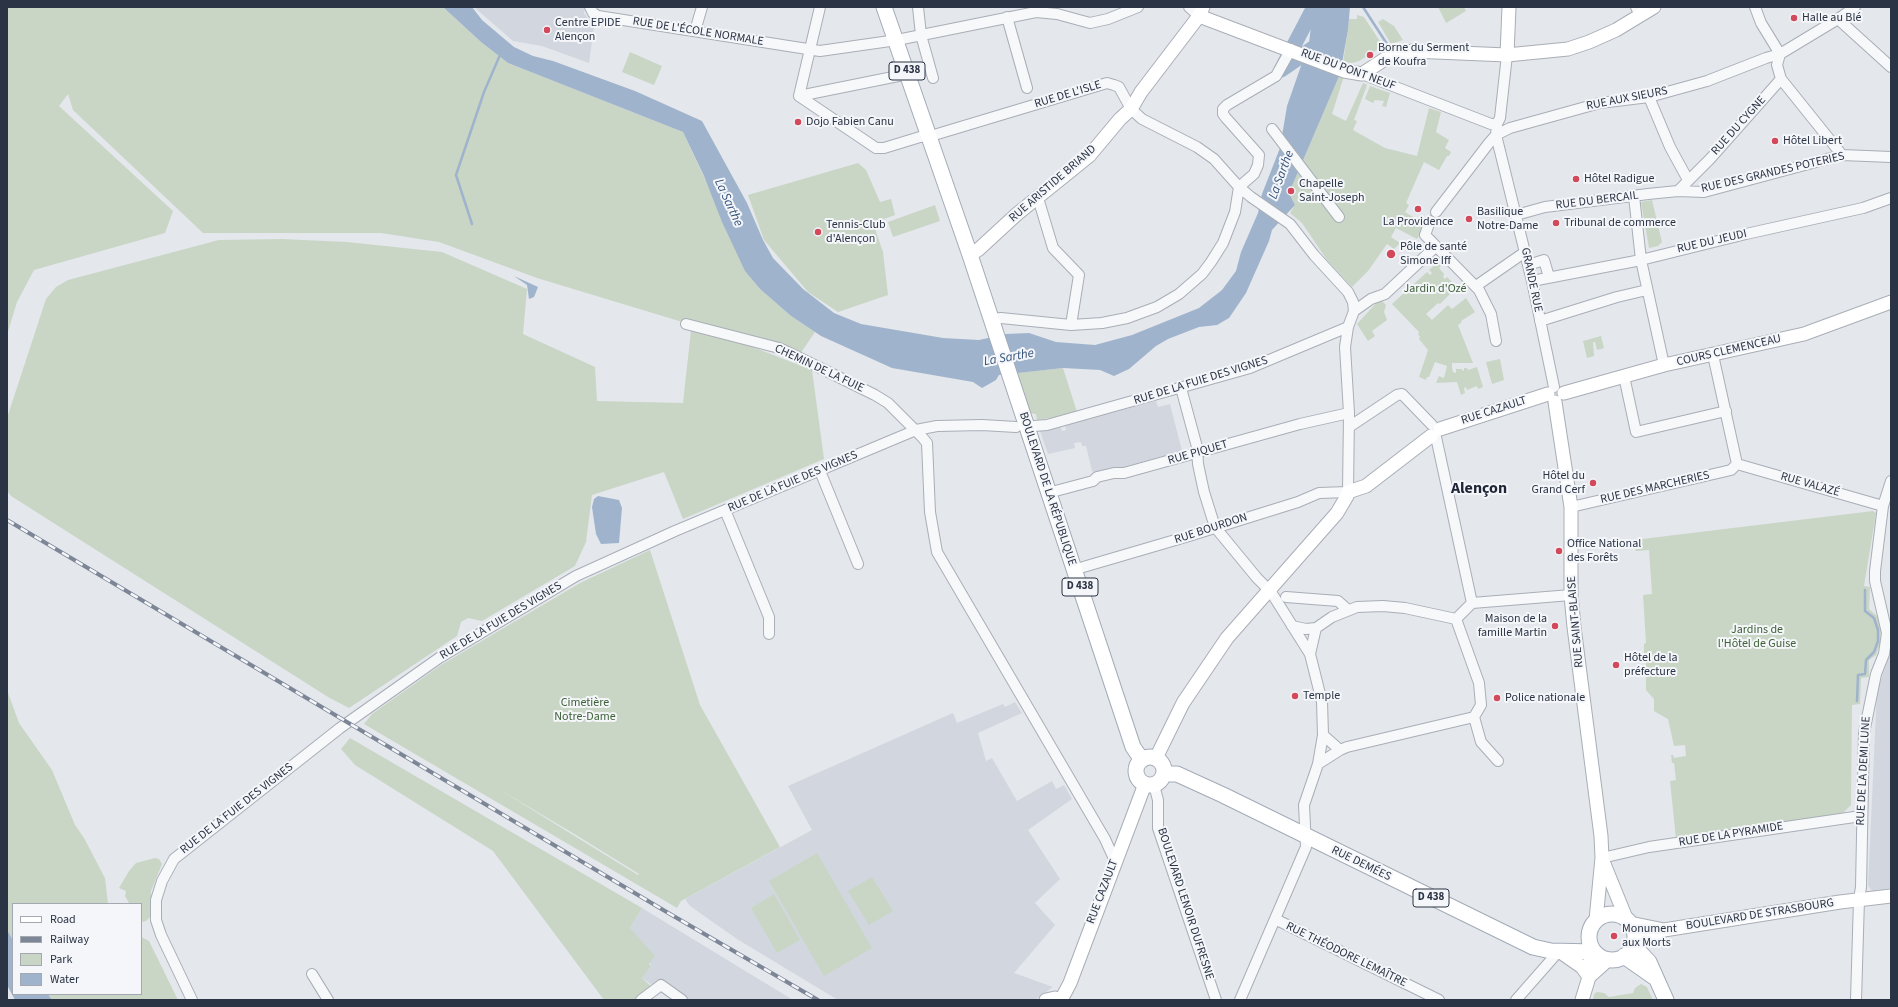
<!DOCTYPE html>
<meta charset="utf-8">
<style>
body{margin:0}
#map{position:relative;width:1898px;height:1007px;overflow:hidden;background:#e4e7ec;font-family:"Source Sans 3",sans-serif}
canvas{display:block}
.frame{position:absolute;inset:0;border:8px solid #2b3445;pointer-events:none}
.legend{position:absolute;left:12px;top:903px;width:130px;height:92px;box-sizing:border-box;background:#f4f6f9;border:1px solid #a4a8b1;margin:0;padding:5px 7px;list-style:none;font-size:12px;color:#2b3445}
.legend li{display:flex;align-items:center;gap:8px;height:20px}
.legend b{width:20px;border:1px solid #a4a8b1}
</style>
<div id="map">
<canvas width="1898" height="1007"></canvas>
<div class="frame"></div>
<ul class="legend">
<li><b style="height:5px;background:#fff"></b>Road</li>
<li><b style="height:5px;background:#7d8696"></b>Railway</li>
<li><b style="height:11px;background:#c9d6c5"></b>Park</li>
<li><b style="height:11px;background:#9fb4cc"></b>Water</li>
</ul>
</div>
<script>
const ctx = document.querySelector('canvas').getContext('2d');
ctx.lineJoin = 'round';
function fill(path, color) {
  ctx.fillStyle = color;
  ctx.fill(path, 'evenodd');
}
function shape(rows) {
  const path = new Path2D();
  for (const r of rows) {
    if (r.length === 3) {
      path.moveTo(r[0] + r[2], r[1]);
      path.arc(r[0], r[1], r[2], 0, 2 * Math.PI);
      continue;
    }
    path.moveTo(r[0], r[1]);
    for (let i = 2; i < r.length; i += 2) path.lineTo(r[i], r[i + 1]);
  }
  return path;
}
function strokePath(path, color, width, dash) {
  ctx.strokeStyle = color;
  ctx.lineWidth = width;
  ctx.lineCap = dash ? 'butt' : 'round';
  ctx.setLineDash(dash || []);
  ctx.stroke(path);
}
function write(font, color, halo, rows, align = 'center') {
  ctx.font = font + ' "Source Sans 3",sans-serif';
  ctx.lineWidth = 4;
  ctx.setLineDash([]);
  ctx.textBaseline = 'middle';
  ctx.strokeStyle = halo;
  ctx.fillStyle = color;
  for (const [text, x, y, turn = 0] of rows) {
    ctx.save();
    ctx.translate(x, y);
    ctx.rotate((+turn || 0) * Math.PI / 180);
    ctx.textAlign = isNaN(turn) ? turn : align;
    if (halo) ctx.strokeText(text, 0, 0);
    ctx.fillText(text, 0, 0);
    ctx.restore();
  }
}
fill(shape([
 [474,7,585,7,584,13,588,19,595,20,589,63,542,46,513,41],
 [1156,401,1158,407,1170,404,1182,451,1098,474,1092,471,1086,446,1082,446,1081,442,1074,443,1075,448,1048,454,1040,431,1060,426,1062,431,1066,430,1065,425],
 [1891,651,1891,888,1872,891,1868,885,1877,691],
 [1015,702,1022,713,978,733,986,761,992,758,1017,801,1052,781,1056,789,1064,785,1072,799,1028,830,1060,879,1035,903,1055,925,1014,973,1053,987,1035,1000,838,1000,737,939,690,906,685,899,812,830,788,786,953,713,957,723,1003,704,1005,707],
 [642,908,793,1000,673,1000,642,978,651,965,630,928]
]), '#d2d6de');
fill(shape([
 [7,7,443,7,481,42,508,63,683,132,751,278,760,289,791,316,815,332,798,357,537,278,439,242,381,233,203,233,73,110,68,94,59,106,173,211,165,233,34,270,17,302,7,335],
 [1438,7,1464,7,1466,11,1446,23],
 [1357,15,1364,17,1383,46,1359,61,1352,63,1343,62,1348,30,1349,19,1357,19],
 [1383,19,1394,26,1403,40,1391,44,1378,22],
 [630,52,662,66,654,85,622,72],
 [1340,74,1344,76,1332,114,1346,121,1363,83,1367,85,1354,120,1357,121,1353,130,1385,148,1417,156,1429,108,1441,112,1436,132,1449,140,1445,148,1451,152,1449,156,1447,156,1439,170,1424,162,1406,203,1409,205,1405,212,1426,225,1417,239,1396,228,1391,237,1400,243,1394,249,1387,244,1368,271,1352,287,1327,260,1302,223,1290,213,1295,205,1289,193],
 [1370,86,1390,93,1386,107,1382,106,1384,101,1375,100,1373,103,1365,99],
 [858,163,866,170,880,202,891,199,895,215,873,223,883,252,888,295,838,312,808,292,764,240,748,195],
 [1652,200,1662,242,1658,246,1649,248,1641,202],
 [935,205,940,221,893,237,888,222],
 [282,239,347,242,442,252,527,289,523,334,595,367,597,401,683,403,691,330,750,346,812,370,824,459,683,519,664,472,592,495,586,542,575,566,482,621,468,618,461,622,457,636,349,708,328,697,11,496,7,491,7,418,46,299,56,287,68,280,219,240],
 [1440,260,1443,264,1439,268,1444,274,1443,277,1445,279,1447,277,1457,287,1440,304,1438,303,1426,314,1432,320,1448,305,1452,309,1466,298,1475,312,1461,321,1462,322,1458,325,1473,363,1452,363,1452,368,1453,372,1456,373,1456,369,1462,369,1462,371,1464,370,1464,368,1467,368,1468,370,1477,367,1483,387,1478,389,1477,386,1467,390,1466,387,1464,388,1465,393,1461,395,1457,382,1436,383,1439,376,1444,378,1447,366,1435,362,1429,377,1427,377,1426,380,1419,377,1428,350,1419,339,1420,337,1418,334,1419,332,1392,304,1427,272,1430,275,1432,273,1429,270],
 [1380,299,1386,305,1384,312,1387,320,1372,331,1375,336,1368,341,1357,324],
 [1601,336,1604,348,1597,350,1595,342,1593,342,1594,356,1587,358,1583,341],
 [1500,359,1504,380,1492,384,1486,362],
 [1063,368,1077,412,1055,419,1055,417,1037,420,1036,414,1029,413,1015,373],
 [1873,511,1876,513,1864,586,1870,587,1869,609,1877,616,1881,629,1880,644,1876,655,1869,660,1869,677,1861,678,1860,704,1852,705,1851,805,1843,813,1676,839,1670,781,1676,780,1674,763,1672,763,1671,755,1673,755,1674,758,1686,756,1685,745,1674,746,1668,719,1654,711,1654,699,1646,690,1646,659,1644,659,1644,644,1646,643,1643,595,1652,594,1649,550,1636,551,1634,540],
 [650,550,700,705,780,847,681,901,677,908,364,724,372,714,441,665,580,583],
 [497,788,576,835,639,874,638,875],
 [7,690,19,723,52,770,75,825,84,838,105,878,108,904,13,904,13,940,7,930],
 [350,738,642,908,630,928,655,956,649,964,651,966,642,978,652,987,634,1000,604,1000,493,851,355,765,341,749],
 [817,853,872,948,824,976,769,881],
 [155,858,159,859,162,864,151,891,151,916,146,921,141,922,141,904,127,904,129,903,125,896,126,891,119,888,129,871,136,863],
 [872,877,893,911,869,925,848,891],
 [774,894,800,940,777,953,751,908],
 [141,937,149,941,178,1000,52,1000,48,994,141,994],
 [1641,984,1647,987,1653,1000,1593,1000,1594,994,1597,992,1604,993,1609,997,1633,993,1635,988]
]), '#c9d6c5');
fill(shape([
 [443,7,472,7,482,20,514,47,533,56,553,61,635,91,702,121,747,203,763,240,773,258,803,289,834,313,861,324,943,338,979,340,1006,334,1029,333,1056,342,1095,345,1132,335,1199,308,1222,290,1236,271,1241,252,1258,213,1262,194,1280,148,1287,106,1309,43,1312,18,1307,7,1350,7,1348,30,1340,74,1289,193,1295,205,1272,230,1269,241,1246,293,1229,318,1217,325,1199,327,1168,339,1156,346,1129,369,1114,376,1100,370,1063,368,999,375,996,380,982,388,973,382,892,368,821,336,791,316,760,289,745,271,722,222,704,176,683,132,508,63,481,42],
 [514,276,538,287,534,297,529,299,527,285],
 [598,496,619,500,622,508,619,543,601,544,596,534,592,507,594,499],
 [7,930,13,940,13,994,48,994,52,1000,15,1000,7,985]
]), '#9fb4cc');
strokePath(shape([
 [1363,7,1387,44],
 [472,224,456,175,484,92,500,55],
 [1857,701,1858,675,1865,674,1866,660,1874,652,1878,641,1878,630,1874,618,1865,611,1865,590]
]), '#9fb4cc', 2.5);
strokePath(shape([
 [1313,48,1281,70,1314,7]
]), '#9fb4cc', 15);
const street = shape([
 [590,7,593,13,598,16,820,51,897,40,1036,12,1057,14,1090,23,1108,19,1138,7],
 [918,7,921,35,933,78],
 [1189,7,1199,16],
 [1636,7,1640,15],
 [1755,7,1761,23,1780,54],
 [1007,17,1027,88],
 [1838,19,1891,67],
 [695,31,702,7],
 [1507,55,1500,118,1497,124,1496,135,1532,281,1554,387],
 [1362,74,1491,124,1497,124],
 [1781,79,1842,155],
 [799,96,876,148,884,148,920,137,934,135,1107,83,1114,85,1119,87,1131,109,1142,119,1197,147,1214,159,1239,187,1251,197,1290,224,1314,255,1348,292,1353,302,1354,311,1348,327,1345,347,1349,413,1348,492,1319,493,1298,502,1189,536,1073,570],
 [799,96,908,74],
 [799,96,820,7],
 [1649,97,1670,147,1688,180],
 [1272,129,1339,217],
 [1239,187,1254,174,1258,165,1259,155,1226,118,1223,114,1223,109,1227,105,1276,76,1291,49],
 [1678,191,1710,159,1781,79,1777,65,1780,54],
 [1634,196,1641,260,1664,365],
 [1038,198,1053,248,1079,275,1071,325],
 [1436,212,1489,143,1496,135,1510,128,1600,103,1649,97,1707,81,1766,58,1780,54,1838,19,1855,7],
 [1516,215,1545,207,1648,194,1678,191,1704,192,1842,155,1891,157],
 [1430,221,1425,235,1479,290,1491,314,1496,341],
 [1528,265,1544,260,1549,277],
 [1532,281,1641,260,1746,234,1863,208,1891,198],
 [1476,286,1525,252],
 [1354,311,1371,299,1385,294,1432,250],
 [991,319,1001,318,1071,325,1102,323,1127,318,1157,307,1179,294,1202,274,1211,262,1223,243,1235,212,1239,187],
 [1540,321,1617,297,1647,290],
 [686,324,779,348,798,357,875,395,888,403,922,437,927,443,930,512,937,552,1105,839,1115,861],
 [1713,355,1737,464],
 [1624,376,1636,432,1726,411],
 [1181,388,1197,447,1198,464,1204,492,1215,527,1257,578,1271,592,1310,654],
 [1034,426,1047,425,1250,368,1348,327],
 [1349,427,1397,395,1402,394,1432,425],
 [1436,437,1472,603],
 [1737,464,1883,506],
 [820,471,858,564],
 [1048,493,1093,481,1097,477,1114,473,1124,473,1300,424,1349,413],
 [1571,507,1731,470,1737,464],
 [725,510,769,617,769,634],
 [1286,597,1338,601,1348,610],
 [1472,603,1571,595],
 [1456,619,1472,603],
 [1292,626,1306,629,1316,628],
 [1474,717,1481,742,1498,761],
 [1323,735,1340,750],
 [1318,764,1340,750,1347,747,1474,717,1481,705,1479,683,1456,619],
 [1154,785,1158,800,1158,828,1216,1000],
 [1602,858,1649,847,1861,816],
 [1275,919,1439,1000],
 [312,974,328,1000],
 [192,1000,161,935,156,920,156,900,162,881,174,859,340,728,439,658,576,576,675,531,916,430,937,426,982,425,1016,427],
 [641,1000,661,985,682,1000],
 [1240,1000,1306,847,1304,805,1318,764,1323,735,1322,702,1310,654,1316,628,1332,617,1357,607,1383,606,1405,608,1456,619],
 [1516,1000,1559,951],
 [1856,1000,1859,899,1861,887,1864,733,1876,674,1884,654,1887,633,1875,581,1875,571,1883,506,1891,481]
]);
const secondary = shape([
 [1199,16,1344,71,1362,74,1385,59,1412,51,1507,55,1568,49,1589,42,1616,30,1654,7],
 [1507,55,1509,7],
 [970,255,979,249,1017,214,1089,156,1120,119,1131,109,1141,92,1199,16,1203,7],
 [1564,393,1664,365,1804,334,1891,302],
 [1555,402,1571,507,1571,595,1574,627,1601,836,1602,858,1596,920],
 [1440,429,1548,394],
 [1156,758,1183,703,1227,638,1337,513,1347,496,1348,492,1366,486,1431,436],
 [1604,864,1626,918],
 [1630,923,1664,930,1840,902,1891,896],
 [1634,942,1664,930],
 [1559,951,1582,967,1589,977],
 [1589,977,1609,959],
 [1046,1000,1055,998,1060,1000],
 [1061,1000,1070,983,1145,784],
 [1582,1000,1589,977,1590,961,1596,953]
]);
const primary = shape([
 [884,7,970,255,1133,747,1142,760],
 [1150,771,14],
 [1164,774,1177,774,1223,795,1533,947,1551,951,1594,952],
 [1612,937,23],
 [1633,945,1649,962,1666,1000],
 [1624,956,1654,977]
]);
strokePath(street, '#a9aeb7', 12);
strokePath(secondary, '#a9aeb7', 15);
strokePath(primary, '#a3abb8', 17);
strokePath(street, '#f7f8fa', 10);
strokePath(secondary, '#fff', 13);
strokePath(primary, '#fff', 15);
const rail = shape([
 [7,520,670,914,818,1000]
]);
strokePath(rail, '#7d8696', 4);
strokePath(rail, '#f4f6f9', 2.5, [8]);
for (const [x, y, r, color] of [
 [1794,18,4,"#d1495b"],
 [547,30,4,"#d1495b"],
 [1370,55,4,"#d1495b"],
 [798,122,4,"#d1495b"],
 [1775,141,4,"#d1495b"],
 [1576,179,4,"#d1495b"],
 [1291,191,4,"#d1495b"],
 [1418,209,4,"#d1495b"],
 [1469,219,4,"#d1495b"],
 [1556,223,4,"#d1495b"],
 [818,232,4,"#d1495b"],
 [1391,254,5,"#d1495b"],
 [1593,483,4,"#d1495b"],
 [1559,551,4,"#d1495b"],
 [1555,626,4,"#d1495b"],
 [1616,665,4,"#d1495b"],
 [1295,696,4,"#d1495b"],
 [1497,698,4,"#d1495b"],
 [1614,936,4,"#d1495b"]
]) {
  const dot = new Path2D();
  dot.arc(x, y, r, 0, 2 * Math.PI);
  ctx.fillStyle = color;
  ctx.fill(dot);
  strokePath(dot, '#f4f6f9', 1.5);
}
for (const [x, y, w] of [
 [907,71,36],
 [1080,587,36],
 [1431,898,36]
]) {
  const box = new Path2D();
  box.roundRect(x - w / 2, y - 9, w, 18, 3);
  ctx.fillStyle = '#f4f6f9';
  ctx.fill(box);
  strokePath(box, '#2b3445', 1);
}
write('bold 11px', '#2b3445', null, [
 ["D 438",907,71],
 ["D 438",1080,587],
 ["D 438",1431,898]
]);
write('12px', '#2b3445', '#f4f6f9', [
 ["Halle au Blé",1802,18],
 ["Centre EPIDE",555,23],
 ["Alençon",555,37],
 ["Borne du Serment",1378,48],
 ["de Koufra",1378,62],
 ["Dojo Fabien Canu",806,122],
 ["Hôtel Libert",1783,141],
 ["Hôtel Radigue",1584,179],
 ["Chapelle",1299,184],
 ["Saint-Joseph",1299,198],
 ["Basilique",1477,212],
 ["Notre-Dame",1477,226],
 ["La Providence",1418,222,"center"],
 ["Tribunal de commerce",1564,223],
 ["Tennis-Club",826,225],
 ["d'Alençon",826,239],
 ["Pôle de santé",1400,247],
 ["Simone Iff",1400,261],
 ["Hôtel du",1585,476,"right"],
 ["Grand Cerf",1585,490,"right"],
 ["Office National",1567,544],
 ["des Forêts",1567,558],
 ["Maison de la",1547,619,"right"],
 ["famille Martin",1547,633,"right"],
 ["Hôtel de la",1624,658],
 ["préfecture",1624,672],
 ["Temple",1303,696],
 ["Police nationale",1505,698],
 ["Monument",1622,929],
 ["aux Morts",1622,943]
], 'left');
write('12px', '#2b3445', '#f4f6f9', [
 ["RUE DE L'ÉCOLE NORMALE",698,32,9],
 ["RUE DU PONT NEUF",1348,70,20],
 ["RUE DE L'ISLE",1068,95,-17],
 ["RUE AUX SIEURS",1627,99,-11],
 ["RUE DU CYGNE",1739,126,-48],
 ["RUE DES GRANDES POTERIES",1773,173,-13],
 ["RUE ARISTIDE BRIAND",1053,184,-41],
 ["RUE DU BERCAIL",1597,201,-7],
 ["RUE DU JEUDI",1712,242,-13],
 ["GRANDE RUE",1531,280,78],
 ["COURS CLEMENCEAU",1729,351,-13],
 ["CHEMIN DE LA FUIE",819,369,25],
 ["RUE DE LA FUIE DES VIGNES",1201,381,-17],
 ["RUE CAZAULT",1494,411,-18],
 ["RUE PIQUET",1198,453,-16],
 ["RUE DE LA FUIE DES VIGNES",793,482,-23],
 ["RUE VALAZÉ",1810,485,16],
 ["RUE DES MARCHERIES",1655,488,-13],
 ["BOULEVARD DE LA RÉPUBLIQUE",1047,489,72],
 ["RUE BOURDON",1211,529,-18],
 ["RUE DE LA FUIE DES VIGNES",501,621,-31],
 ["RUE SAINT-BLAISE",1576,622,-95],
 ["RUE DE LA DEMI LUNE",1864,771,-87],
 ["RUE DE LA FUIE DES VIGNES",237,809,-38],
 ["RUE DE LA PYRAMIDE",1731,835,-9],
 ["RUE DEMÉES",1361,864,26],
 ["RUE CAZAULT",1103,892,-69],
 ["BOULEVARD LENOIR DUFRESNE",1185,904,72],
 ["BOULEVARD DE STRASBOURG",1760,915,-9],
 ["RUE THÉODORE LEMAÎTRE",1346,955,26]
]);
write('12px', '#3f6138', '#f4f6f9', [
 ["Jardin d'Ozé",1435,289],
 ["Jardins de",1757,630],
 ["l'Hôtel de Guise",1757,644],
 ["Cimetière",585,703],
 ["Notre-Dame",585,717]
]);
write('italic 13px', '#34527a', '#f4f6f9', [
 ["La Sarthe",1282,175,-70],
 ["La Sarthe",728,203,65],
 ["La Sarthe",1009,358,-10]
]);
write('bold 16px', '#1d2536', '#f4f6f9', [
 ["Alençon",1479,489]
]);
</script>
